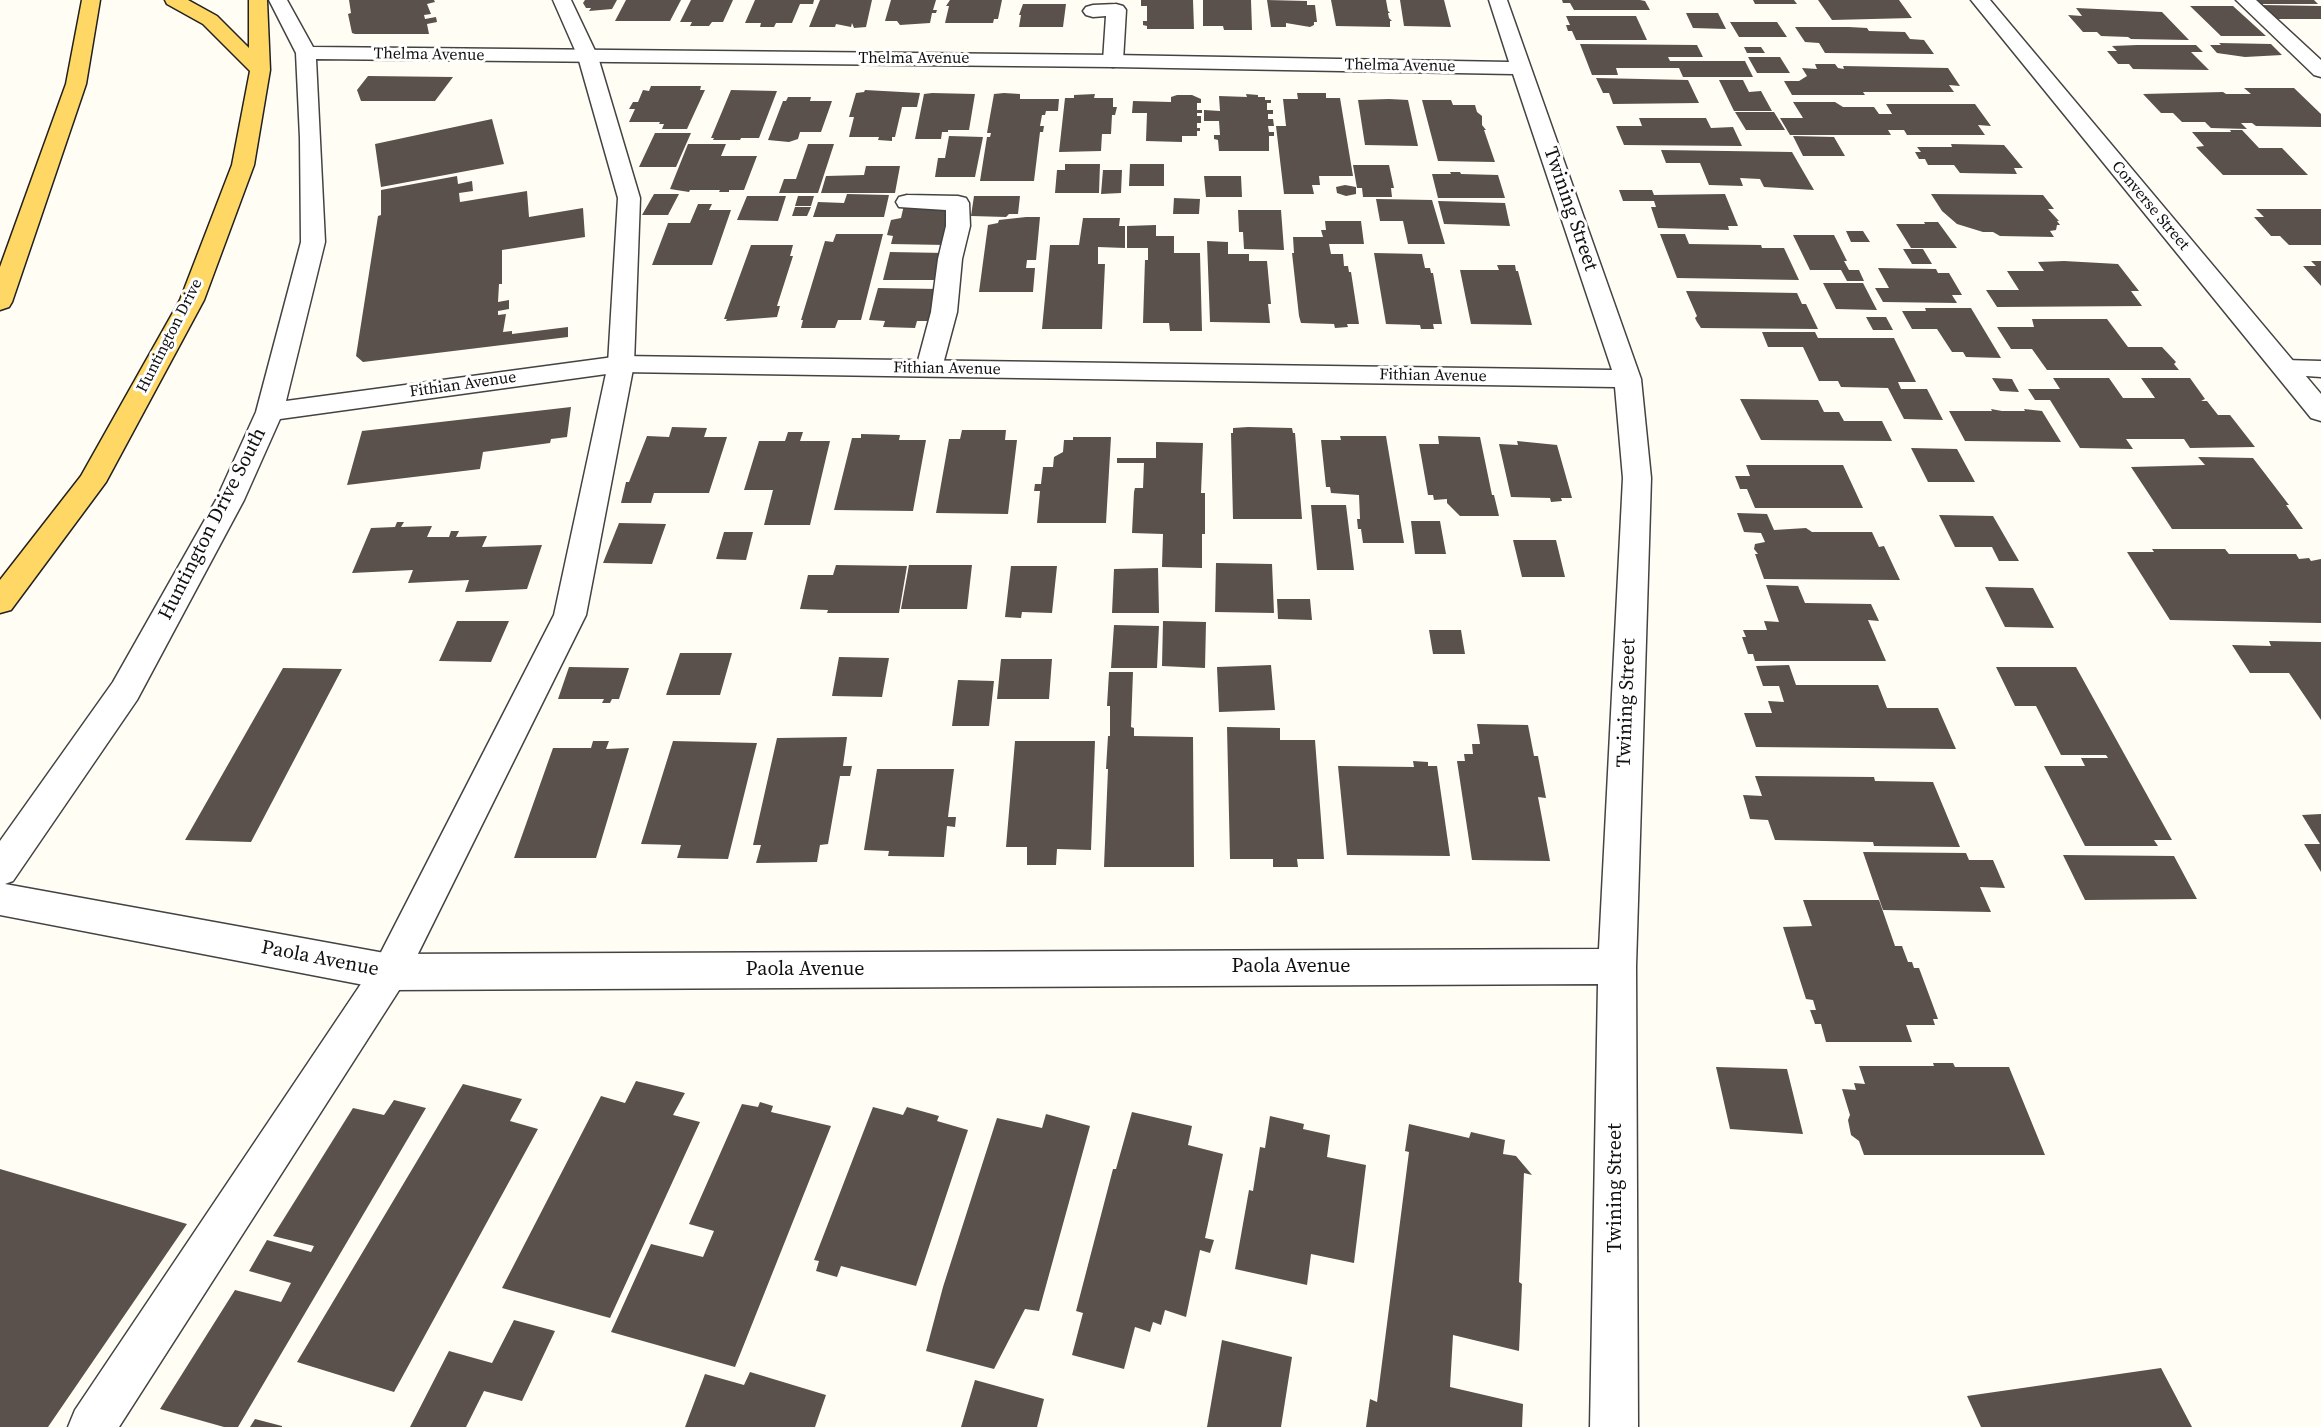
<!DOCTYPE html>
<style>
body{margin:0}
canvas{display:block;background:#fffdf4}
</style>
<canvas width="2321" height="1427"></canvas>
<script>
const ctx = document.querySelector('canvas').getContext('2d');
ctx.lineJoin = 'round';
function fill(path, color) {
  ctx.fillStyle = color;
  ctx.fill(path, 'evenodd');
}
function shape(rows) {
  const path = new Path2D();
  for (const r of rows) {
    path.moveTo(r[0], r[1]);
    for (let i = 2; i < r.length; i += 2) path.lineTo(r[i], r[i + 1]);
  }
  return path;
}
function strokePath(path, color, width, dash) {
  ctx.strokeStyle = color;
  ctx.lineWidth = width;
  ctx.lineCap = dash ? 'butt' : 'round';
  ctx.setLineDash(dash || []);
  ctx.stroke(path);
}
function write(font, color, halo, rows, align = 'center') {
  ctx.font = font + ' "Source Serif 4",serif';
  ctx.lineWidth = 6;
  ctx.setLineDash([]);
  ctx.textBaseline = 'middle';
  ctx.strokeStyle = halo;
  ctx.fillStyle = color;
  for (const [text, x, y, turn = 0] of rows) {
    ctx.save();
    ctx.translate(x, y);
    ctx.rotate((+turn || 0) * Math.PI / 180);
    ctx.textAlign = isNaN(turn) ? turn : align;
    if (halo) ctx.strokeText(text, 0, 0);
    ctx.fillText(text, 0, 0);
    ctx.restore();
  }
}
fill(shape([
 [349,0,434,0,435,2,427,4,431,14,424,15,425,19,436,17,437,22,427,24,429,34,355,34,352,33,348,14,351,13],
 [585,0,617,0,612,9,589,11,591,8,586,8,583,3],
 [626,0,681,0,670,21,615,21],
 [691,0,733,0,723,22,712,22,709,26,690,26,692,22,680,22],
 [755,0,814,0,813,4,800,4,792,23,776,23,774,27,760,27,761,23,745,23],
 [820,0,872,0,866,27,854,28,852,23,851,27,836,24,835,27,809,27],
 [891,0,936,0,933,10,937,10,936,13,932,13,930,23,900,25,897,21,885,21],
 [950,0,1002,0,998,19,994,19,993,23,945,23,949,6,946,6],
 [1141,0,1193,0,1194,29,1147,29,1147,26,1143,25,1143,21,1147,21,1147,6,1141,6],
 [1203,0,1251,0,1252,30,1224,30,1223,26,1203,26],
 [1267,0,1307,1,1307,5,1315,5,1317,22,1314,22,1314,25,1310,27,1286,23,1286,27,1271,27],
 [1331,0,1386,0,1388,11,1390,13,1388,13,1389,18,1392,21,1390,21,1390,27,1336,26],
 [1400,0,1444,0,1451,27,1404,26],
 [1562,0,1640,0,1645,1,1650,10,1574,10,1570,3,1563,3],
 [1753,0,1794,0,1797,4,1755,4],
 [1818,0,1899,0,1912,18,1832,20],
 [2255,0,2314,0,2318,4,2260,4],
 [1023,4,1066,4,1063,27,1019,27,1021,15,1019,15],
 [2261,5,2321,6,2321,19,2275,19],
 [2190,6,2233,6,2266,36,2221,36],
 [2076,8,2162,12,2189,40,2131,39,2128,37,2101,36,2097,32,2083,32,2068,15,2082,16],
 [1686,13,1718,13,1726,29,1693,28],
 [1566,16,1636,16,1647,40,1576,40,1572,31,1568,31,1566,25,1570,25],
 [1730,22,1777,22,1787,37,1739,37],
 [1795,27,1849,27,1867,28,1869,31,1905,32,1910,39,1924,40,1934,54,1825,53,1819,43,1805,42],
 [2219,43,2271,44,2282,55,2245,57,2217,53,2210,45,2221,45],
 [1580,44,1697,45,1703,57,1668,57,1670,61,1745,61,1753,77,1683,77,1679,68,1616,68,1618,75,1592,75],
 [2137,45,2196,45,2203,52,2191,52,2209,70,2133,69,2129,64,2118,64,2107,51,2117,51,2112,46],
 [1744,47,1761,47,1765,53,1747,53],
 [1748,57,1780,57,1790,73,1757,73],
 [1815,64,1835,64,1838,68,1844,69,1843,66,1948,68,1960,86,1949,85,1954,92,1863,92,1865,95,1792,95,1784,81,1799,81,1807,76,1802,68,1817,69],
 [368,76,453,77,435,101,361,101,357,90],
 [1596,78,1688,80,1699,103,1613,104,1609,93,1603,93],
 [1719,80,1743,80,1749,92,1761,91,1772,111,1734,111],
 [651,86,701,86,700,90,705,90,687,129,662,129,664,124,659,124,660,122,629,122,635,109,629,109,633,102,638,102,643,90,649,91],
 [2244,88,2294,88,2321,114,2321,127,2256,126,2252,123,2241,123,2247,129,2211,128,2205,122,2182,122,2173,113,2161,113,2143,94,2223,92,2226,94,2251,94],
 [731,90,777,91,759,138,741,138,740,140,713,140,714,138,711,138],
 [865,90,920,93,917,107,902,107,895,137,892,137,892,141,878,140,879,137,849,137,854,117,849,117,856,93,864,92],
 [932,93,975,94,969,130,948,130,948,132,942,132,941,139,915,139,924,94],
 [1004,93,1020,94,1020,99,1059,99,1058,111,1046,111,1045,115,1042,115,1040,126,1044,126,1043,132,1040,132,1034,181,980,181,987,137,990,137,991,133,987,133,994,94],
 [1297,93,1326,93,1326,98,1340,98,1353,176,1319,176,1320,185,1312,185,1314,194,1284,194,1276,126,1286,126,1283,99,1298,99],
 [1095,94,1094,98,1113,98,1113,107,1117,107,1115,115,1112,115,1111,134,1102,134,1101,151,1059,152,1065,98,1074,98,1074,95],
 [1246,94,1258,95,1258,97,1265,97,1265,100,1271,100,1271,103,1267,103,1267,110,1273,110,1273,114,1268,114,1268,119,1273,119,1274,126,1268,126,1269,132,1274,132,1274,136,1269,136,1269,151,1219,151,1218,140,1214,139,1214,135,1220,135,1219,121,1204,121,1204,110,1220,111,1219,96,1247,97],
 [1177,95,1192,95,1201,99,1201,103,1197,103,1197,110,1202,110,1202,113,1197,113,1197,116,1201,116,1201,123,1197,123,1197,128,1200,128,1200,131,1197,131,1197,136,1182,136,1182,142,1146,141,1147,113,1132,113,1133,101,1171,102,1171,97],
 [788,97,811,97,810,101,832,101,821,132,800,132,798,139,789,142,768,140,783,101,786,101],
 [1389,99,1408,100,1418,146,1365,145,1358,100],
 [1422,100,1451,100,1453,105,1475,105,1477,112,1482,116,1482,125,1486,130,1484,130,1495,162,1438,161],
 [1793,102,1835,102,1843,107,1874,107,1879,114,1892,114,1886,104,1975,104,1991,126,1978,125,1985,135,1907,135,1904,130,1888,130,1891,135,1790,135,1780,118,1803,118],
 [1735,112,1774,112,1785,130,1746,130],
 [1639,118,1706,118,1711,128,1733,127,1742,146,1624,145,1616,126,1642,126],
 [492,119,504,164,381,187,375,144],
 [2230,130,2242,130,2259,148,2282,148,2308,175,2223,175,2196,147,2204,146,2192,132,2231,132],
 [655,133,691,133,676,167,639,167],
 [949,136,983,137,975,177,935,177,938,158,945,158],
 [1793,136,1834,137,1845,156,1803,156],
 [688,144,726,144,721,156,757,156,744,190,729,190,729,192,719,192,720,190,690,190,689,192,670,189],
 [808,144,834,144,818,193,779,193,784,179,796,179],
 [1951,144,2004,145,2023,168,2014,168,2017,174,1960,173,1954,165,1928,165,1925,159,1919,159,1915,152,1921,152,1917,147,1952,147],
 [1661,150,1792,152,1814,190,1764,187,1760,179,1740,178,1743,186,1709,185,1700,163,1666,163],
 [1065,164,1100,164,1099,193,1055,193,1057,170,1065,170],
 [1130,164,1164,164,1164,186,1129,186],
 [1353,165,1389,165,1394,188,1391,188,1392,197,1363,197,1362,188,1357,188],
 [866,166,900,166,895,193,821,193,826,176,864,175],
 [1103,170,1122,170,1121,193,1101,194],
 [1450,172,1460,172,1461,174,1498,175,1505,198,1438,198,1432,174,1451,174],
 [457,176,458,184,472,181,473,191,459,193,460,202,527,191,529,217,583,208,585,237,502,250,502,284,499,284,498,302,509,300,509,309,498,311,498,315,506,314,503,332,512,331,512,334,568,327,568,337,363,362,356,356,378,216,381,215,381,190],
 [1204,176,1241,176,1242,197,1206,197],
 [1345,185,1356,187,1356,194,1346,196,1337,193,1336,187],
 [1619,190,1652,190,1654,195,1725,194,1738,226,1728,226,1729,230,1658,228,1651,207,1656,207,1654,201,1623,201],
 [654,194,679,194,668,215,642,215],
 [847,194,889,195,884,217,813,217,818,202,844,203],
 [1931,194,2043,195,2054,209,2048,209,2059,221,2057,221,2060,225,2057,225,2056,230,2050,231,2054,237,2000,236,1993,232,1983,232,1957,224,1942,211],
 [747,196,786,196,778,221,737,220],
 [798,196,814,196,811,206,795,206],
 [974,196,1020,196,1018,214,1009,214,1006,217,971,216],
 [1174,198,1200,199,1199,214,1173,214],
 [1376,199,1432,200,1445,244,1408,244,1403,221,1380,221],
 [1438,201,1505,203,1510,226,1444,224],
 [698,204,712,204,709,210,731,210,712,265,652,265,668,223,690,223],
 [904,205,952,205,946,245,891,244,893,236,887,235,891,220,901,218],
 [795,207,811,207,807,216,792,216],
 [2256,209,2321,209,2321,245,2289,245,2280,236,2271,236,2254,217,2264,217],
 [1238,210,1281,210,1284,250,1244,249,1243,232,1239,232],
 [1026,217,1040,217,1036,260,1027,260,1026,268,1035,268,1033,292,979,292,988,225,998,223,999,220],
 [1083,218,1120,218,1119,226,1125,226,1125,248,1098,247,1098,264,1105,264,1102,329,1042,329,1050,245,1079,245],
 [1325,221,1361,221,1364,244,1329,244,1331,254,1343,254,1344,266,1348,266,1349,272,1351,272,1359,324,1347,324,1348,327,1335,328,1334,324,1301,323,1299,316,1292,253,1294,253,1293,237,1323,237,1321,230,1326,230],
 [1924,222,1938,222,1957,248,1911,248,1896,224,1925,224],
 [1156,225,1156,236,1174,236,1174,253,1200,253,1202,331,1170,331,1169,323,1143,323,1145,260,1148,260,1148,248,1127,248,1127,226],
 [1846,231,1863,231,1870,242,1851,242],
 [836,234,883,234,861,320,838,320,835,328,801,328,803,320,801,320,825,241,833,242],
 [1660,234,1685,234,1689,244,1761,245,1762,248,1784,248,1799,280,1677,278],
 [1793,235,1834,235,1847,261,1844,261,1849,270,1859,270,1864,281,1847,281,1841,270,1810,270],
 [1207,241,1228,242,1228,254,1249,254,1249,261,1267,261,1271,304,1268,304,1270,323,1210,322],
 [751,245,793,245,790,256,793,256,777,306,780,306,777,317,726,321,727,319,724,319],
 [1903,249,1923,249,1932,264,1912,264],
 [890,252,946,253,941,280,883,280],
 [1374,253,1422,254,1425,268,1430,268,1431,273,1433,273,1442,324,1433,324,1434,329,1421,329,1420,325,1386,324],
 [2064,261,2118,264,2139,291,2131,291,2142,306,1997,307,1986,290,2019,290,2007,271,2044,271,2038,262],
 [2311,261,2321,261,2321,286,2303,266,2316,266],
 [1497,265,1515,265,1516,271,1518,271,1532,325,1471,324,1460,270,1499,270],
 [1878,268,1936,269,1938,273,1949,273,1962,295,1952,295,1957,303,1883,302,1875,288,1889,288],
 [1823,283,1863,283,1877,310,1836,309],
 [878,288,939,289,932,321,917,321,915,328,883,327,885,321,869,320],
 [1686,291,1797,293,1802,304,1806,304,1818,329,1701,328,1697,322,1695,318,1697,316],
 [1925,308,1971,308,2001,358,1966,357,1963,352,1952,352,1937,329,1912,329,1902,311,1926,311],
 [1866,317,1886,317,1893,330,1873,330],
 [2032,319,2107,319,2128,347,2162,347,2176,362,2174,364,2179,370,2047,370,2032,349,2011,349,1997,327,2034,327],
 [1762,332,1815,332,1818,338,1894,338,1916,382,1898,382,1901,389,1927,389,1943,420,1904,419,1888,388,1841,387,1838,381,1819,381,1803,347,1768,347],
 [1992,378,2012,379,2019,392,2000,391],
 [2053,378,2109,378,2123,398,2155,398,2141,378,2190,378,2205,399,2201,401,2207,401,2218,415,2230,415,2255,447,2190,448,2184,439,2126,439,2133,449,2080,448,2050,400,2035,400,2028,389,2060,389],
 [1740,399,1818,400,1824,412,1839,412,1844,421,1882,421,1892,441,1761,440],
 [571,407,567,437,551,439,550,443,483,452,480,469,347,485,362,431],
 [1991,409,2002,411,2025,411,2024,409,2042,411,2061,442,1965,441,1949,411,1992,411],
 [672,427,707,428,704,437,727,437,709,493,654,493,651,503,621,503,626,482,629,482,647,436,669,437],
 [1248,427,1292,428,1293,433,1295,433,1302,519,1233,519,1231,433,1233,433,1233,428],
 [962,430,1006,430,1005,440,1017,440,1008,514,936,513,949,439,960,439],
 [788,432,803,432,800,441,830,441,810,525,764,525,773,490,744,490,759,441,785,441],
 [861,434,900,435,899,440,926,440,913,511,834,510,852,438,861,438],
 [1340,436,1386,436,1404,543,1363,543,1361,529,1358,529,1357,519,1360,519,1359,495,1331,493,1330,487,1326,487,1321,440,1341,440],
 [1438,436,1480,437,1492,495,1494,495,1499,516,1460,516,1447,503,1447,499,1434,500,1433,495,1428,495,1419,444,1439,444],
 [1073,437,1111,437,1106,523,1037,523,1040,491,1034,491,1035,484,1041,484,1043,467,1053,467,1054,457,1063,452,1064,440,1073,440],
 [1517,441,1557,445,1572,498,1561,498,1562,501,1551,502,1550,498,1511,497,1499,444,1518,445],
 [1156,442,1203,443,1201,493,1205,493,1205,534,1202,534,1202,568,1162,567,1163,534,1132,533,1134,492,1135,488,1143,488,1144,463,1117,463,1117,458,1156,458],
 [1911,448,1957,449,1975,482,1928,482],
 [2198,457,2253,458,2289,505,2286,505,2303,529,2172,529,2131,467,2205,465],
 [1746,465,1843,465,1863,508,1755,508,1747,489,1740,489,1735,476,1750,476],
 [1311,505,1346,505,1354,570,1317,570],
 [1737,513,1767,514,1774,530,1806,528,1812,532,1872,532,1879,547,1884,546,1900,580,1764,579,1755,554,1758,554,1754,549,1755,544,1765,542,1761,533,1744,532],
 [1939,515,1993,516,2019,561,1999,561,1992,547,1955,547],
 [1411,521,1440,521,1446,554,1415,554],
 [397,522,404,522,401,527,432,526,427,537,449,537,451,531,459,531,456,537,487,536,482,547,542,545,527,589,465,592,469,580,408,583,413,570,352,573,371,528,395,527],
 [619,523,666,524,652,564,603,563],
 [724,532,753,532,746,560,716,559],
 [1513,540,1556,540,1565,577,1522,577],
 [2152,549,2225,549,2229,554,2296,554,2299,559,2309,558,2311,561,2321,559,2321,623,2170,620,2127,552,2154,552],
 [1216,563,1272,564,1274,613,1215,612],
 [836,565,907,566,899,613,827,613,828,610,800,609,808,575,833,575],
 [909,565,972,565,967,609,901,609],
 [1011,566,1057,566,1052,613,1022,612,1021,618,1005,617],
 [1158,568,1159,613,1112,613,1114,569],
 [1766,585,1798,586,1805,603,1871,604,1879,621,1868,620,1886,661,1755,661,1753,654,1748,654,1742,637,1746,637,1743,630,1767,630,1764,621,1779,622],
 [1985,587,2033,588,2054,628,2005,627],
 [1277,599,1310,599,1312,620,1278,619],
 [457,621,509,621,491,662,439,661],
 [1163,621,1206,622,1205,668,1162,666],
 [1114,625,1159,626,1157,668,1111,668],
 [1429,630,1461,630,1465,654,1433,654],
 [2269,641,2321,642,2321,720,2289,673,2250,673,2232,645,2271,646],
 [680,653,732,653,720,695,666,695],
 [839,657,889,658,882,697,832,696],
 [1001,659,1052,659,1049,699,997,699],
 [1271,665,1275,710,1219,712,1217,667],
 [1789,665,1796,685,1878,685,1887,708,1938,708,1956,749,1756,747,1744,713,1772,713,1768,701,1784,702,1779,686,1763,686,1756,666],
 [569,667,629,668,619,699,612,699,610,703,602,703,604,699,558,699],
 [1996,667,2076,667,2172,840,2154,840,2158,846,2085,846,2044,766,2085,766,2081,758,2108,758,2106,755,2061,755,2036,706,2015,706],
 [283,668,342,669,251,842,185,840],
 [1109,672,1133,672,1131,727,1134,728,1134,736,1193,737,1194,867,1104,867,1108,769,1106,769,1108,736,1110,736,1110,706,1107,706],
 [958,680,994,681,989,726,952,726],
 [1477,724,1528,725,1534,756,1538,756,1546,798,1538,797,1550,861,1472,860,1457,761,1465,761,1464,754,1473,754,1472,744,1480,744],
 [1227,727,1280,728,1280,740,1315,740,1324,859,1297,859,1298,867,1273,867,1273,859,1230,859],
 [847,737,843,766,852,766,850,776,840,776,828,844,820,845,817,862,756,863,761,845,753,845,777,738],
 [593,741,609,741,606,749,629,748,596,858,514,858,553,748,591,748],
 [673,741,757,743,728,859,677,858,681,845,641,844],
 [1015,741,1095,741,1091,850,1057,849,1056,865,1027,865,1027,847,1006,847],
 [1413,761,1428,762,1428,766,1437,766,1450,856,1347,855,1338,766,1414,767],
 [877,769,954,769,948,817,956,817,955,827,947,826,944,857,888,856,889,851,864,850],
 [1755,776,1874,777,1875,781,1933,782,1960,847,1874,846,1873,842,1775,840,1768,820,1750,819,1743,795,1762,796],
 [2321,814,2321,872,2304,844,2320,844,2302,815],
 [1863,852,1966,853,1969,860,1993,860,2005,888,1980,887,1991,912,1883,910],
 [2063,855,2174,856,2197,899,2085,900],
 [1803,900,1879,900,1895,946,1902,946,1908,962,1912,962,1914,968,1919,968,1938,1019,1933,1019,1935,1025,1906,1025,1912,1042,1826,1042,1821,1024,1815,1024,1810,1010,1816,1010,1813,1000,1806,999,1783,927,1812,926],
 [1933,1063,1953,1063,1955,1067,2009,1067,2045,1155,1864,1155,1859,1141,1851,1135,1848,1120,1850,1115,1842,1089,1856,1090,1854,1083,1865,1084,1859,1066,1934,1066],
 [1716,1067,1787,1069,1803,1134,1730,1129],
 [636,1081,685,1093,673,1115,700,1122,610,1318,502,1288,601,1096,625,1103],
 [463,1084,522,1099,510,1121,538,1129,394,1392,297,1362],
 [394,1100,426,1108,238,1427,224,1427,160,1409,235,1290,281,1302,291,1283,249,1271,267,1240,311,1252,314,1246,273,1236,353,1108,384,1115],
 [760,1102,773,1106,771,1112,831,1126,735,1367,611,1332,651,1244,703,1257,714,1231,689,1224,742,1104,758,1107],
 [873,1107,903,1115,907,1107,939,1116,937,1121,968,1130,916,1286,841,1266,837,1277,816,1271,819,1261,814,1260],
 [1132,1112,1192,1126,1188,1145,1223,1154,1205,1238,1214,1240,1210,1253,1200,1250,1186,1317,1165,1310,1161,1325,1153,1322,1150,1332,1135,1327,1124,1369,1072,1355,1083,1313,1076,1311,1113,1169,1116,1169],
 [1046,1114,1090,1126,1039,1311,1025,1309,994,1369,926,1351,943,1287,997,1118,1042,1128],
 [1270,1116,1304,1124,1303,1129,1330,1135,1327,1157,1366,1165,1354,1263,1311,1254,1307,1285,1235,1269,1249,1190,1253,1191,1260,1147,1265,1148],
 [1409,1124,1469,1138,1471,1132,1505,1140,1503,1154,1516,1156,1532,1175,1524,1173,1519,1282,1522,1284,1519,1351,1453,1335,1450,1387,1523,1404,1522,1427,1366,1427,1370,1399,1377,1402,1409,1152,1405,1151],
 [0,1169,187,1224,48,1427,0,1427],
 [514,1320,555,1331,522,1401,484,1391,466,1427,410,1427,449,1351,492,1363],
 [1222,1340,1292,1357,1281,1427,1207,1427],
 [2161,1368,2192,1427,1981,1427,1967,1396],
 [750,1372,826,1395,815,1427,685,1427,705,1374,744,1385],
 [975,1380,1044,1399,1037,1427,961,1427],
 [255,1419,282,1426,282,1427,250,1427]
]), '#5a514c');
const lane = shape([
 [553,0,571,0,598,57,640,198,634,364,586,615,403,984,119,1427,68,1427,75,1410,377,960,554,615,608,364,618,198,578,57,553,0],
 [2236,0,2256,0,2321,60,2321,77,2314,75,2236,0],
 [1116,4,1123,6,1126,10,1123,61,1120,65,1113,67,1106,65,1103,61,1106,16,1093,17,1086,15,1083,11,1086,7,1093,5,1116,4],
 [907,195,958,196,966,198,969,203,970,226,962,259,957,312,942,368,938,374,929,376,920,374,916,368,931,312,938,259,946,226,946,210,899,207,896,202,899,197,907,195],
 [2285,360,2321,361,2321,377,2276,374,2272,368,2276,362,2285,360]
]);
const street = shape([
 [269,0,287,0,313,47,1113,55,1509,62,1489,0,1507,0,1641,379,1651,478,1636,966,1638,1427,1590,1427,1598,984,390,990,0,915,0,841,113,682,216,500,256,412,301,242,300,138,296,53,269,0],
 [316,59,1113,67,1513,74,1612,370,621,356,286,401,325,242,316,59],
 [621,372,1615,387,1623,478,1599,949,390,954,5,884,13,881,137,700,244,500,280,419,621,372],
 [1971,0,1990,0,2321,394,2321,421,2311,418,1971,0]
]);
const primary = shape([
 [82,0,100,0,86,84,12,302,9,307,0,310,0,267,66,84,82,0],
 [165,0,188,0,217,16,249,48,249,0,267,0,270,70,254,165,204,300,106,482,11,610,0,613,0,580,81,476,180,300,232,165,250,71,203,24,167,4,165,0]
]);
strokePath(lane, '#434343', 3);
strokePath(street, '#434343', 3);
strokePath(primary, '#212121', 3);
fill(lane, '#fff');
fill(street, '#fff');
fill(primary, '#ffd764');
write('16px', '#101010', '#fff', [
 ["Thelma Avenue",429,55,1],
 ["Thelma Avenue",914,59],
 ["Thelma Avenue",1400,66,1],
 ["Converse Street",2150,206,50],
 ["Huntington Drive",170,336,-63],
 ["Fithian Avenue",947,369,1],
 ["Fithian Avenue",1433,376,1],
 ["Fithian Avenue",463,385,-8]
]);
write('20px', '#101010', '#fff', [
 ["Twining Street",1570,209,71],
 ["Huntington Drive South",213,524,-63],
 ["Twining Street",1627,703,-88],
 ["Paola Avenue",320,959,11],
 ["Paola Avenue",1291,967],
 ["Paola Avenue",805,970],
 ["Twining Street",1616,1188,-90]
]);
</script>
